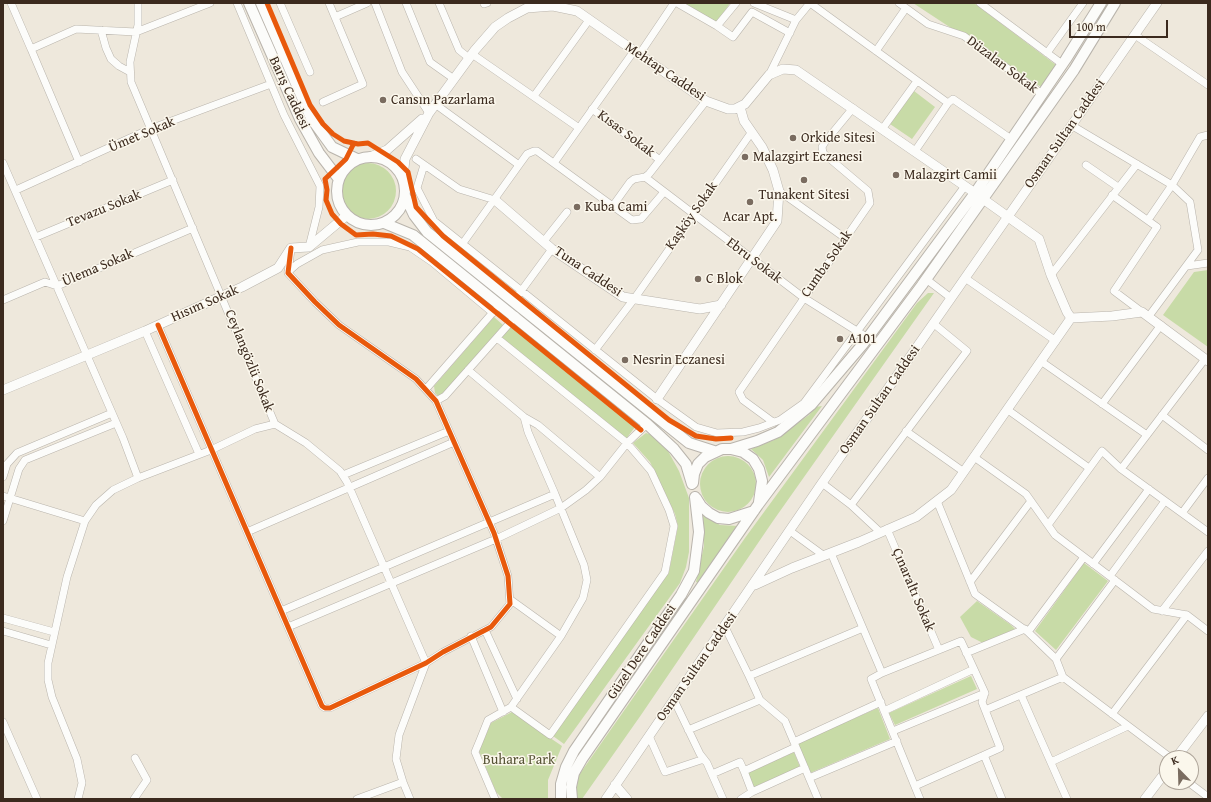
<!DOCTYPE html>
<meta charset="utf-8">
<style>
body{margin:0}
#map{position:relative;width:1211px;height:802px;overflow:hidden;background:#eee8dc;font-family:"Gentium Book Plus",serif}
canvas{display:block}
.frame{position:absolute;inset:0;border:4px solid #3b2a1e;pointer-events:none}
.north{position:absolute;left:1159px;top:750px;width:40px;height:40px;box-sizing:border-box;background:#fbf7ec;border:1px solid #aea59a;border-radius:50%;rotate:337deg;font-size:11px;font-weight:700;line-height:16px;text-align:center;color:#3b2a1e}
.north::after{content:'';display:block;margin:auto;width:14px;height:18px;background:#7a6c60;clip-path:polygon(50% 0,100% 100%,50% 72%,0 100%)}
.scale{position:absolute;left:1069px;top:20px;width:99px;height:18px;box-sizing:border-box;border:2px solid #3b2a1e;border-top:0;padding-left:5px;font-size:12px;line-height:14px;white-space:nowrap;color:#3b2a1e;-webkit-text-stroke:3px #fbf7ec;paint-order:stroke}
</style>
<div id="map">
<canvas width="1211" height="802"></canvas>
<div class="frame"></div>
<div class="north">K</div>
<div class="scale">100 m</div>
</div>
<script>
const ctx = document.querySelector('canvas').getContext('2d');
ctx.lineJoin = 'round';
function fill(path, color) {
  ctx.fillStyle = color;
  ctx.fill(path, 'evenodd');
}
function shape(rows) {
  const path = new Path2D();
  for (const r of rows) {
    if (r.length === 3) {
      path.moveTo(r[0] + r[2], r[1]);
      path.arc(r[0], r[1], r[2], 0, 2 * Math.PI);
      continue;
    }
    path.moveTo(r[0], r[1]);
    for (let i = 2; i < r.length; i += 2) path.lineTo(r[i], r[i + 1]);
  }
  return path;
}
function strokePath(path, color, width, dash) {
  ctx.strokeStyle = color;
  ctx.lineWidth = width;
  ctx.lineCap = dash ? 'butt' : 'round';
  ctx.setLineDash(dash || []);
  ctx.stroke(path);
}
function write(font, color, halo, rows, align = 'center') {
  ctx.font = font + ' "Gentium Book Plus",serif';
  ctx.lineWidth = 3;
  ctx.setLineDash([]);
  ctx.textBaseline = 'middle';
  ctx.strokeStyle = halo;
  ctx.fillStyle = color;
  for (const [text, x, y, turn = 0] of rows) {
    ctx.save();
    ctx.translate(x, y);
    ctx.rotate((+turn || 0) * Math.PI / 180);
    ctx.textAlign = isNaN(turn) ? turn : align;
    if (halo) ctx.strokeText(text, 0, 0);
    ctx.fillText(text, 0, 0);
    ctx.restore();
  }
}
fill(shape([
 [684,3,730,3,716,24],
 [913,3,974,3,1056,65,1041,87],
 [914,91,935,107,912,139,890,124],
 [368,191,28],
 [1208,270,1208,347,1163,315,1194,272],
 [928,293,934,293,773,521,641,715,582,799,575,798,579,775,745,538,917,303],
 [494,317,503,325,443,394,438,396,435,393,434,386],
 [510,324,635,427,626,439,500,337],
 [822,406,807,426,769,477,763,460,751,449,774,440,809,415,815,407],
 [646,433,652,435,668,451,679,471,689,498,689,552,686,567,680,583,564,744,553,736,669,572,678,526,675,514,650,462,633,443],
 [728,484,28],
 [703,515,720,525,739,526,698,583,696,582,704,546],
 [1084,563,1108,581,1056,650,1035,631],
 [977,601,1011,625,1015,629,983,643,971,637,960,617],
 [971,676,977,689,895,725,889,713],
 [878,708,890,739,810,773,798,743],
 [512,712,562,746,548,780,548,799,503,799,496,792,479,751,491,723],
 [794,752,800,767,754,787,748,773]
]), '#c8dba7');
const minor = shape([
 [11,3,31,49],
 [138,3,138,25,130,62,131,82,275,424,306,443,340,471,347,482,426,663],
 [237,3,284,115,320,186,319,207,309,247],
 [280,3,310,72],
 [375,3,402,72,429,113],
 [406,3,430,62,454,79],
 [439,3,459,50,469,58],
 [677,3,717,26,736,3],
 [754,3,796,20,810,3],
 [810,3,948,103,915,151],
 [899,3,928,24,964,36,1042,94],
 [980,3,1062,64],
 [484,4,487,3],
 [335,17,367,3],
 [717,26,733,37,752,12,790,33],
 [101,30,106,48,111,59,119,66,130,72],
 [1135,35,1208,85],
 [876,51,906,8],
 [1047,53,1083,3],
 [472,54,579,128],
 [639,55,674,3],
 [769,75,796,20],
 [534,96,589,20],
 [323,102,363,84,329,3],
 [948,103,953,99,1011,139],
 [435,104,519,165],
 [592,109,660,160],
 [1071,125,1172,185,1200,137,1208,135],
 [883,128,917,81],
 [416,159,459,189,495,200],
 [79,162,31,49,76,29,136,32,210,3],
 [3,163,123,438,138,478],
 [554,163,634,51],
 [424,165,417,188,434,221,657,399,696,427,717,433,743,432,759,428,780,420,804,403,965,186],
 [1086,165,1118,187],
 [645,177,804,298,868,338],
 [16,190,150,129,271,84],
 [779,191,845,238],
 [1112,195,1157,227,1114,291,1142,312],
 [612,207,630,182,634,179,645,177,649,174,706,101],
 [1148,220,1172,185,1190,202,1198,250,1149,316],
 [36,237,173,180],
 [544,241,567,212],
 [463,243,519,165,527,154,534,151,537,151,632,220,641,219,664,192],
 [1187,266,1208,263],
 [288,272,297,264,322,250,358,242,389,242,410,247,432,262,493,313],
 [1051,275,1137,164],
 [965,278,1056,341],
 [926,279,951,298],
 [3,300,45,282,57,286,193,228],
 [513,302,552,249],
 [158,325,322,706,325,708,330,708,426,663,443,652,491,627,510,604,508,576,494,533,436,401,416,379,339,325,315,302,288,273,291,249],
 [145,331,199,454],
 [497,338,627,443,651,471,669,510,674,526,665,572,550,735,511,707],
 [595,350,634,299,751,133],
 [1042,362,1147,435],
 [468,370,524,417,538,425,600,477],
 [426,389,495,310],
 [436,401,445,396,516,316],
 [1102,404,1161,325],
 [1008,410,1089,468],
 [1162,415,1208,450],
 [773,422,743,400,739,392,870,203,868,191,823,153,822,147,825,142,853,108],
 [906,431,964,472],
 [974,457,1026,494,1055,535,1124,587,1153,609,1187,615,1208,631],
 [1121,469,1205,359],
 [343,475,449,431],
 [3,477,7,464,17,453,112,413],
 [822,483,851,505],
 [3,496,85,521],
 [937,501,975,594,1028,632,1056,659,1063,677,1171,758],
 [1182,513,1208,478],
 [3,521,19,469,25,460,116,423],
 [1048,525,1102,451,1121,469,1208,532],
 [887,529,939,650],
 [790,531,823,555],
 [247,532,454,442],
 [880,532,851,505,967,351,934,324],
 [831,553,882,673,871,679,920,799],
 [1093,564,1149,489],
 [1110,576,1165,501],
 [970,582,1031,501],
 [511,600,561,636],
 [281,611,555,494],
 [1162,611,1208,551],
 [3,618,54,632],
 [288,627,496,539,561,508,586,490,600,477,627,443,647,424],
 [725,627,749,676,863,628],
 [485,630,517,699],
 [3,631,51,645],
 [1028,632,1084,557],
 [471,636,503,712],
 [966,653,1025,629],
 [1056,659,1115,580],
 [882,673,961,641,985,693,982,702,1000,748,915,786],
 [749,676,760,700,785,721,818,799],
 [1021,695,1067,799],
 [674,700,700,754,707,763,723,799],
 [985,710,1063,677],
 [884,711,974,669],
 [1112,714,1187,615],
 [3,722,37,799],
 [688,730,760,700],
 [893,731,985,693],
 [649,736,665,772,704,759],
 [794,742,881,702],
 [984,755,1002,799],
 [1051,762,1128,726],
 [712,774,740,762,744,771],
 [809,778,897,741],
 [1188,782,1208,797],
 [752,792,744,771,796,747],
 [78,799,82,783,77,759,52,697,48,680,48,663,67,577,85,521,96,505,113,490,138,478,211,450,255,429,275,424],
 [134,799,147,780,135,758],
 [357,799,403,782],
 [410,799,403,782,396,759,399,735,426,663],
 [495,799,475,752,480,740,488,720,511,707,561,636,583,598,587,580,584,565,555,494,528,432,524,417],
 [741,799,752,792,805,768]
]);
const tertiary = shape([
 [370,157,387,150,422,119],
 [403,178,405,159,429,113,475,50,495,27,508,18,527,8,553,6,577,11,706,101,728,109,735,109,745,104,769,75,783,69,796,70,975,193],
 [983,199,1039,239,1051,275,1067,312,1071,318,1112,316,1142,312,1208,361],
 [495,200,552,249,623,297,700,309,721,305],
 [3,390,145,331,242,287,278,268,291,248,309,247,346,216],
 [657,399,777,221,779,191,773,170,762,147,744,121,740,107],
 [755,585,792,568,859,542,916,517,951,490,1071,318],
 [1176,758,1208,716],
 [615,785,627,799],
 [606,799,822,483,1157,3],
 [1145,799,1167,770]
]);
const secondary = shape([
 [249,3,300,119,319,153,338,178],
 [261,3,311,118,332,147,357,159],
 [371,191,34],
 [405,196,414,215,427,232,689,443,714,451],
 [384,223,413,235,647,424,674,449,686,464,692,484],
 [731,449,757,441,778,432,811,405,863,344,975,193,1066,59,1101,3],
 [693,483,694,474,698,464,705,457,722,449,731,449,743,452,753,459,759,469,762,481,759,502],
 [696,498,701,506,709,513,718,518,729,519,754,511],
 [561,799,561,784,566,767,574,751,681,595,694,571,699,532,695,497],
 [572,799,571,787,574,773,582,759,758,505,922,285,1074,70,1115,3]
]);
strokePath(minor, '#b9b4ac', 8);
strokePath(tertiary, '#b9b4ac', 10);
strokePath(secondary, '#b9b4ac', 12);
strokePath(minor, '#fcfcfa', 7);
strokePath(tertiary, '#fcfcfa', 9);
strokePath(secondary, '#fcfcfa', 10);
strokePath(shape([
 [267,3,310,105,323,124,333,134,344,141,358,144,368,143,398,162,408,172,416,207,443,236,669,420,696,436,716,439,731,438],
 [354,143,346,159,325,179,327,190,326,200,332,214,341,224,356,235,373,234,391,236,418,249,641,430],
 [158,325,322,706,325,708,330,708,426,663,443,652,491,627,510,604,508,576,494,533,436,401,416,379,339,325,315,302,288,273,291,248]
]), '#e8590c', 5);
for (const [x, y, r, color] of [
 [383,100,4,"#7a6c60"],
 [793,138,4,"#7a6c60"],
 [745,157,4,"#7a6c60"],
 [896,175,4,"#7a6c60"],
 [804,180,4,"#7a6c60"],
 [750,202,4,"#7a6c60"],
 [577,207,4,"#7a6c60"],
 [698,279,4,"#7a6c60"],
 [840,339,4,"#7a6c60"],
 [625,360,4,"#7a6c60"]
]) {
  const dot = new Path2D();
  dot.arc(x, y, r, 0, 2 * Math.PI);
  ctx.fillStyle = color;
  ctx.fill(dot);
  strokePath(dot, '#fbf7ec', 1.5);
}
write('14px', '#3b2a1e', '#fbf7ec', [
 ["Düzalan Sokak",1002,65,37],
 ["Mehtap Caddesi",665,72,34],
 ["Barış Caddesi",289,93,65],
 ["Kısas Sokak",626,134,37],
 ["Osman Sultan Caddesi",1065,134,-55],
 ["Ümet Sokak",142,135,-23],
 ["Tevazu Sokak",104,209,-22],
 ["Kaşköy Sokak",692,216,-55],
 ["Ebru Sokak",754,261,37],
 ["Cumba Sokak",827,264,-55],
 ["Ülema Sokak",98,268,-23],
 ["Tuna Caddesi",588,272,34],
 ["Hısım Sokak",205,304,-24],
 ["Ceylangözlü Sokak",249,361,68],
 ["Osman Sultan Caddesi",880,400,-55],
 ["Çınaraltı Sokak",913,590,67],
 ["Güzel Dere Caddesi",642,652,-56],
 ["Osman Sultan Caddesi",697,667,-55]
]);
write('14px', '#3b2a1e', '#fbf7ec', [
 ["Cansın Pazarlama",391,100],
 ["Orkide Sitesi",801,138],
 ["Malazgirt Eczanesi",753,157],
 ["Malazgirt Camii",904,175],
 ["Tunakent Sitesi",804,195,"center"],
 ["Kuba Cami",585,207],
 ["Acar Apt.",750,217,"center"],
 ["C Blok",706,279],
 ["A101",848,339],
 ["Nesrin Eczanesi",633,360]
], 'left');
write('14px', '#565435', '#fbf7ec', [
 ["Buhara Park",519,760]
]);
</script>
